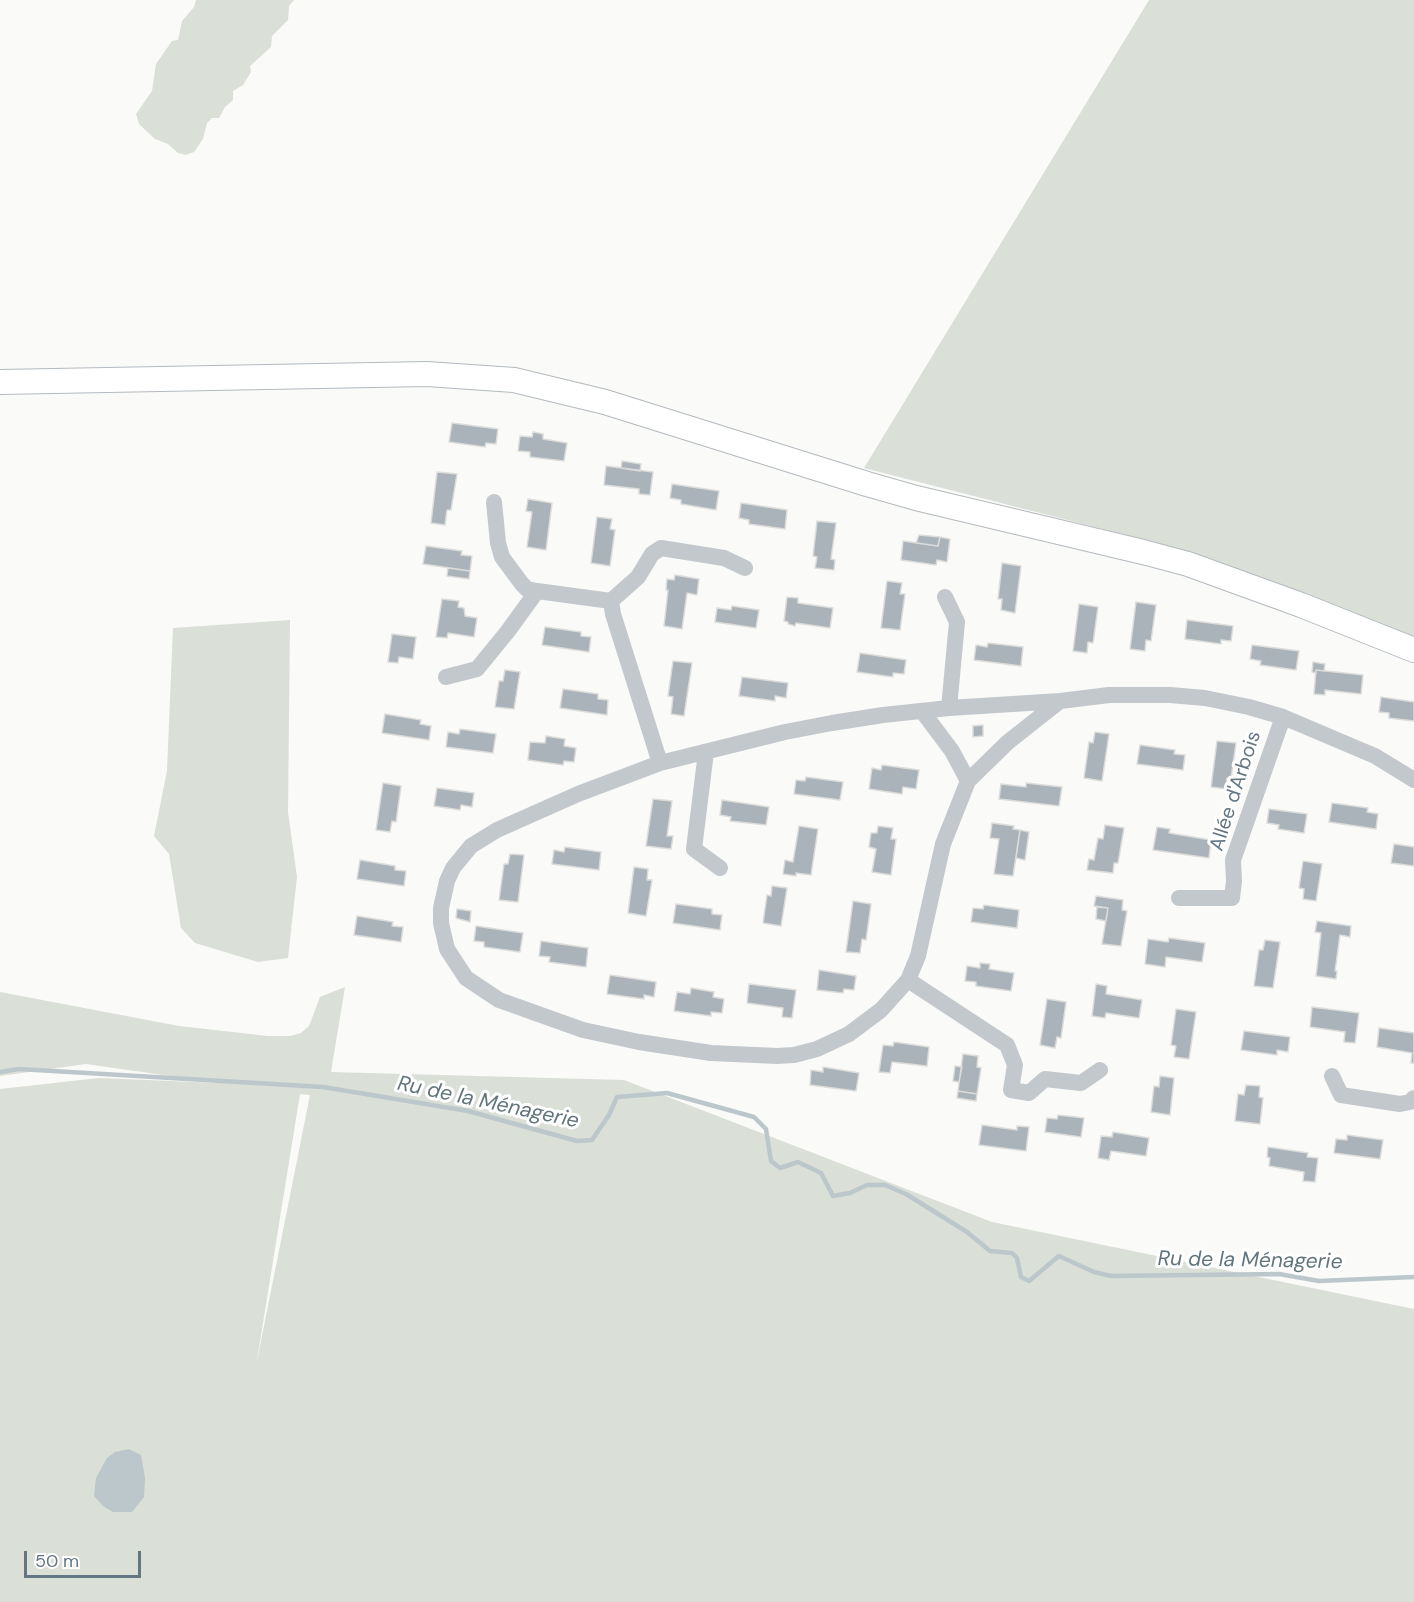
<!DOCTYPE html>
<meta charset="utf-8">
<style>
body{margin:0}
#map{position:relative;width:1414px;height:1602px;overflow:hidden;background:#fafaf8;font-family:"DM Sans",sans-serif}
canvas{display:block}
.scale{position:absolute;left:24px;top:1551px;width:117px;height:27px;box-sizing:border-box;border:3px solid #657683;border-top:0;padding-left:8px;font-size:18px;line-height:21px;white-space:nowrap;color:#657683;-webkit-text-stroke:4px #fff;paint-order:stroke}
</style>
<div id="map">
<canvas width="1414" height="1602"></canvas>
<div class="scale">50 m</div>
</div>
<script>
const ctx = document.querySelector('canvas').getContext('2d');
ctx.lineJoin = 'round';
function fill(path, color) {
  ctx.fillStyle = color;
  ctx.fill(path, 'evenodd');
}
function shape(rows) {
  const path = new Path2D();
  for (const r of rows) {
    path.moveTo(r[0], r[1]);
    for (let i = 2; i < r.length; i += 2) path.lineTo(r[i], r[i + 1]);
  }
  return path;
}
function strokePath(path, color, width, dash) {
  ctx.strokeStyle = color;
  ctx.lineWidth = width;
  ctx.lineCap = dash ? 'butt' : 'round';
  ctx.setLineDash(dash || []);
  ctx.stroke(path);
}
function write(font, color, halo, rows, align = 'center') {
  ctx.font = font + ' "DM Sans",sans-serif';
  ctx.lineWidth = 6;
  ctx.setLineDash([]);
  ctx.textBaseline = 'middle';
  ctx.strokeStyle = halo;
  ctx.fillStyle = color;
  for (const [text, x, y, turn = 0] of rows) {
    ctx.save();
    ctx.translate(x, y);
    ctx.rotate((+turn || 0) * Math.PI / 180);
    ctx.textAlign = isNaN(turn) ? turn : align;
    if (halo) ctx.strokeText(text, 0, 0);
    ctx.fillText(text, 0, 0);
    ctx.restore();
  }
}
fill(shape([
 [196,0,294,0,289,6,288,20,272,36,271,47,250,66,251,72,243,85,233,91,233,100,225,107,219,118,212,118,207,123,203,139,194,152,186,155,178,153,168,144,155,139,139,124,136,114,152,91,156,64,172,41,178,40,182,21,194,7],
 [1149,0,1414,0,1414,642,1130,536,864,468],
 [290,620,288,812,297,877,288,958,258,962,195,943,181,928,169,854,154,836,167,771,173,628],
 [345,987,331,1072,624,1080,992,1222,1414,1309,1414,1602,0,1602,0,1089,99,1078,219,1083,86,1064,0,1076,0,992,179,1026,268,1036,290,1036,301,1033,309,1026,320,997],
 [300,1094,310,1095,257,1361,257,1360]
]), '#dadfd7');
fill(shape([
 [129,1449,141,1455,145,1478,144,1497,132,1512,113,1512,103,1506,94,1496,96,1478,107,1458,115,1452]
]), '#bbc7cb');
strokePath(shape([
 [0,1072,19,1069,323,1087,468,1111,577,1141,592,1140,609,1115,617,1097,667,1093,754,1117,766,1129,771,1161,780,1168,798,1162,821,1173,833,1196,850,1193,867,1185,885,1185,906,1194,967,1232,990,1251,1012,1253,1017,1258,1021,1277,1029,1281,1059,1256,1094,1272,1111,1276,1279,1274,1319,1281,1414,1277]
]), '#bbc7cb', 4.5);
const building = shape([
 [452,423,498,429,496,444,486,443,485,447,449,442,452,423],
 [533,432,543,434,543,439,567,443,564,461,530,457,530,452,518,451,520,436,532,437,533,432],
 [622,461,641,464,640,471,621,468,622,461],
 [606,466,653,472,650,495,639,494,639,489,604,485,606,466],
 [437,472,457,474,451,510,447,510,445,525,431,523,437,472],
 [672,484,719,491,716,510,681,504,681,500,670,498,672,484],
 [528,499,552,503,546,550,527,547,532,512,526,511,528,499],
 [741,503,787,510,785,529,749,524,749,520,739,518,741,503],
 [597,517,612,519,610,529,615,530,610,566,591,563,597,517],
 [817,521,836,523,831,559,835,560,834,570,815,568,817,557,813,556,817,521],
 [919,535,940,537,938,546,916,543,919,535],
 [940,537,950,539,947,562,937,560,936,565,901,560,903,541,938,546,940,537],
 [426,546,462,551,461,555,472,556,470,571,423,564,426,546],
 [1002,563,1021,566,1015,613,1001,610,1002,599,998,599,1002,563],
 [448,568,470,571,469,579,447,576,448,568],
 [675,575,699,579,697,595,687,593,682,629,664,626,668,590,666,590,667,579,674,580,675,575],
 [887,581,902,583,900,594,905,594,900,630,881,628,887,581],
 [787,597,798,598,798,603,833,608,830,628,796,623,795,626,788,624,788,622,784,621,787,597],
 [442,599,459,601,458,607,464,608,465,616,477,618,474,637,448,633,447,638,436,637,442,599],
 [1136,602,1156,605,1151,641,1146,640,1145,651,1130,649,1136,602],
 [1079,604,1098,607,1093,643,1088,642,1087,653,1073,651,1079,604],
 [732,606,759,610,756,628,715,622,717,608,731,610,732,606],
 [1187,620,1233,626,1231,641,1221,640,1221,644,1185,639,1187,620],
 [545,627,581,632,581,636,591,637,589,652,542,645,545,627],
 [392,634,416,637,413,659,399,657,398,663,388,662,392,634],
 [988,643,1023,647,1021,666,974,660,976,645,987,647,988,643],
 [1252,645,1299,651,1296,670,1260,665,1261,661,1250,659,1252,645],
 [860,653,906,660,904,674,893,673,893,677,857,672,860,653],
 [673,661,692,663,684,716,671,714,673,697,668,696,673,661],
 [1313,662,1325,664,1324,671,1316,670,1316,673,1312,672,1313,662],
 [505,670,520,672,514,709,495,707,499,681,503,681,505,670],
 [1316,670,1363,675,1361,694,1325,690,1325,695,1314,694,1316,670],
 [742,677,788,683,786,698,775,696,775,701,739,696,742,677],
 [563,689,598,694,598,699,608,700,607,715,560,708,563,689],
 [1381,697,1414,702,1414,721,1389,718,1389,713,1379,712,1381,697],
 [385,714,421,720,420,724,431,726,429,740,382,733,385,714],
 [983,725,983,736,973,737,973,726,983,725],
 [460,729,496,734,493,753,446,747,448,732,459,734,460,729],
 [1095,732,1109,734,1102,781,1084,778,1089,742,1093,743,1095,732],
 [546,736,565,739,564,746,576,748,574,762,564,761,563,765,528,760,530,742,545,743,546,736],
 [1217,741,1236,743,1231,778,1227,778,1226,789,1211,787,1217,741],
 [1140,745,1175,750,1174,754,1185,755,1183,770,1137,764,1140,745],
 [882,765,919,770,916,789,903,787,902,794,869,789,872,768,881,770,882,765],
 [806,777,843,782,840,800,794,794,796,780,805,781,806,777],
 [383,783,401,786,396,822,392,821,390,832,376,830,383,783],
 [1026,783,1062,787,1059,806,999,799,1001,784,1026,787,1026,783],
 [437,788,474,793,472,807,461,805,460,810,434,806,437,788],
 [653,799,672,801,667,836,673,836,671,849,646,846,653,799],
 [722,800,769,807,766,825,730,821,731,817,720,815,722,800],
 [1332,803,1368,808,1367,812,1378,814,1376,829,1329,822,1332,803],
 [1269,809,1307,814,1304,833,1278,829,1279,825,1267,823,1269,809],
 [992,823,1014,826,1013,829,1020,830,1013,876,994,874,999,839,990,838,992,823],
 [1105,825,1124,828,1118,863,1114,863,1113,873,1087,870,1089,859,1094,860,1098,838,1103,839,1105,825],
 [799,826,818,829,811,875,796,873,796,876,783,874,785,860,793,862,799,826],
 [878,826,893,828,891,839,896,839,891,875,872,872,876,849,869,847,871,833,877,833,878,826],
 [1157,827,1170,829,1169,833,1211,840,1209,858,1153,850,1157,827],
 [1020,830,1029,832,1025,860,1016,858,1020,830],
 [1394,844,1414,847,1414,866,1391,863,1394,844],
 [565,847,601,852,599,870,552,864,554,850,564,852,565,847],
 [510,854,524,855,518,902,499,900,504,864,508,864,510,854],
 [360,860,395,866,395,870,406,871,404,886,357,879,360,860],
 [1303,861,1322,864,1316,901,1303,899,1304,889,1299,888,1303,861],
 [634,867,648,869,647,880,652,880,646,916,628,913,634,867],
 [772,886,787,888,781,926,763,923,767,895,771,896,772,886],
 [1096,896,1123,900,1122,910,1127,911,1121,946,1102,944,1108,908,1094,906,1096,896],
 [853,901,871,904,866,940,862,939,860,953,846,952,853,901],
 [676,904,712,909,712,914,722,915,720,930,673,923,676,904],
 [984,905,1019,910,1017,928,971,922,973,908,983,909,984,905],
 [1097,907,1108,908,1106,921,1096,919,1097,907],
 [457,909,471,911,470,922,456,918,457,909],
 [357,916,393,922,392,926,403,927,401,942,354,935,357,916],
 [1317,921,1351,926,1350,937,1340,935,1335,971,1337,971,1336,979,1316,976,1321,933,1315,932,1317,921],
 [476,926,523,933,520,952,484,947,484,942,474,941,476,926],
 [1169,938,1205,943,1202,962,1166,957,1165,967,1145,964,1148,939,1168,942,1169,938],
 [1265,940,1280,942,1273,988,1254,986,1259,950,1263,950,1265,940],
 [541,941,588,948,586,967,549,962,550,957,539,956,541,941],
 [980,963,990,964,989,969,1014,973,1011,991,976,986,976,982,965,981,967,966,980,968,980,963],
 [819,970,856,976,854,990,844,989,843,993,817,990,819,970],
 [610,975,656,982,654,997,644,995,644,999,607,994,610,975],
 [749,984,796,990,792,1018,782,1017,783,1008,747,1003,749,984],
 [1096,984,1107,986,1106,994,1142,1000,1139,1018,1106,1013,1105,1018,1092,1016,1096,984],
 [691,988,714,992,713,997,724,999,722,1013,711,1012,711,1016,674,1011,677,992,690,994,691,988],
 [1047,999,1066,1002,1061,1038,1057,1037,1055,1048,1040,1045,1047,999],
 [1312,1007,1359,1013,1355,1043,1344,1042,1345,1032,1310,1027,1312,1007],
 [1176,1009,1196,1012,1189,1059,1174,1057,1176,1046,1171,1045,1176,1009],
 [1379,1028,1414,1033,1414,1063,1411,1063,1412,1053,1377,1047,1379,1028],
 [1244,1031,1290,1037,1288,1052,1277,1050,1277,1055,1241,1050,1244,1031],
 [894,1042,929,1047,927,1066,892,1062,890,1073,879,1072,883,1045,893,1046,894,1042],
 [963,1054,978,1056,977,1067,981,1068,977,1094,958,1091,963,1054],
 [955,1066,962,1067,959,1082,953,1081,955,1066],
 [823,1067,859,1073,856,1091,810,1085,811,1070,823,1072,823,1067],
 [1160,1076,1174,1078,1170,1115,1151,1112,1154,1086,1159,1087,1160,1076],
 [1246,1085,1260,1086,1259,1097,1263,1098,1260,1124,1235,1121,1238,1094,1244,1095,1246,1085],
 [958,1091,977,1094,976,1101,957,1098,958,1091],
 [1058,1115,1084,1118,1081,1137,1045,1132,1047,1118,1057,1119,1058,1115],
 [982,1125,1017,1130,1017,1126,1029,1127,1026,1151,979,1145,982,1125],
 [1113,1132,1149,1138,1146,1156,1111,1151,1109,1160,1098,1158,1101,1136,1112,1137,1113,1132],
 [1347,1135,1383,1140,1380,1159,1334,1153,1336,1139,1347,1140,1347,1135],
 [1268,1147,1308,1153,1307,1157,1318,1158,1315,1182,1303,1181,1304,1172,1269,1166,1270,1158,1267,1157,1268,1147]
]);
fill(building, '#aab3b9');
strokePath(building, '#dcdcda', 1.5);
const secondary = shape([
 [0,382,427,374,514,380,605,402,867,484,916,498,1143,552,1188,564,1301,605,1414,650]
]);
strokePath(secondary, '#b3babf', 26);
strokePath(shape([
 [494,502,498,543,502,557,522,584,527,589,537,591,611,601],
 [945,597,957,622,949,708],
 [446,677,477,669,508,631,537,591],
 [922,711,952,751,968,781,943,844,918,956,908,980,881,1010,849,1034,817,1049,794,1055,777,1056,711,1053,639,1042,583,1030,499,1000,466,978,447,949,441,923,441,908,447,881,453,868,471,846,497,830,578,794,660,763,785,732,832,723,883,715,949,708,1060,701,1109,695,1170,695,1205,698,1249,707,1283,717,1375,756,1414,780],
 [706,752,694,849,720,868],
 [660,763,613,614,611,601,638,577,652,554,661,548,724,558,745,568],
 [968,781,1008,742,1060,701],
 [1179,898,1232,898,1234,881,1233,860,1283,717],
 [908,980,1007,1045,1015,1065,1011,1090,1029,1093,1045,1079,1081,1083,1100,1070],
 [1332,1076,1341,1095,1400,1104,1410,1102,1414,1098]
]), '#c3c8cc', 16);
strokePath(secondary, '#fff', 24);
write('20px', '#657683', '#fff', [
 ["Allée d'Arbois",1236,791,-72]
]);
write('italic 21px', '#60757c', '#fff', [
 ["Ru de la Ménagerie",488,1103,12],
 ["Ru de la Ménagerie",1250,1261,1]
]);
</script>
